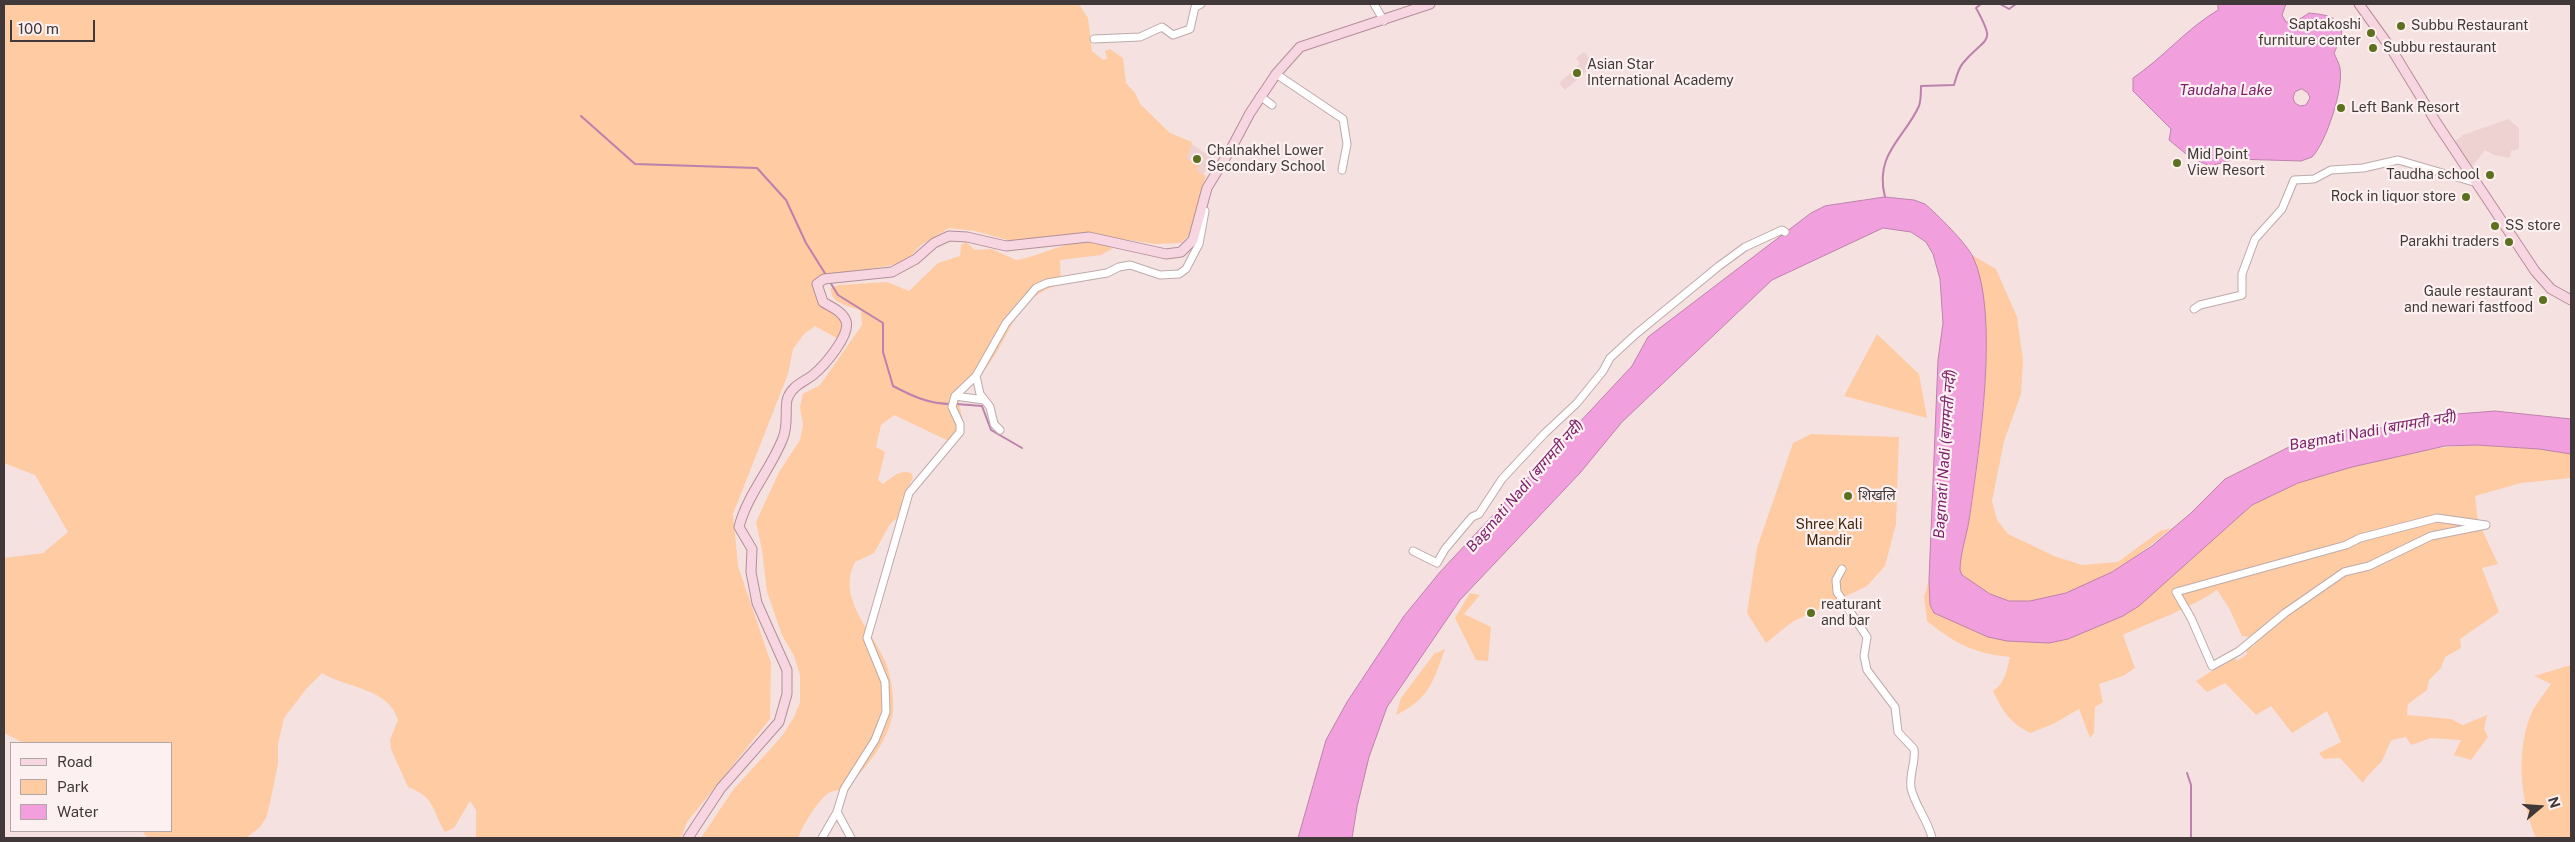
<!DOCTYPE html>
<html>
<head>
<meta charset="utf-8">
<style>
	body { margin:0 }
	#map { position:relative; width:2575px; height:842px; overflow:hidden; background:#f6e1e1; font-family:"Public Sans",sans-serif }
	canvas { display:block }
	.frame { position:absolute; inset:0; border:5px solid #413939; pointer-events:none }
	.legend { position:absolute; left:10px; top:742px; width:162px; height:90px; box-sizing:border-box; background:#fdf0f0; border:1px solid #b2a7a7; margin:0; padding:6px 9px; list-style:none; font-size:15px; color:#413939 }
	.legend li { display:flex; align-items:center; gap:10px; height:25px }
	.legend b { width:25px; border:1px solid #b2a7a7 }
	.north { position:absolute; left:2515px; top:782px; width:50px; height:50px; -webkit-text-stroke:4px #fdf0f0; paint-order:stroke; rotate:72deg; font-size:14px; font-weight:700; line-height:20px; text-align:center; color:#413939 }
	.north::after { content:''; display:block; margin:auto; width:18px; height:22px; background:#413939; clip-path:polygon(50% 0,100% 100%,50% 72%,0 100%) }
	.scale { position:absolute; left:10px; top:20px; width:85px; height:22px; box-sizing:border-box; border:2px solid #413939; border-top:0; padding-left:6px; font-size:15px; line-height:18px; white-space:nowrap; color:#413939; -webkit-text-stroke:4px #fdf0f0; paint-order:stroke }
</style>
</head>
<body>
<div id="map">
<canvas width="2575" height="842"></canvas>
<div class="frame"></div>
<ul class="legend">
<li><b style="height:6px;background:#f7d6e1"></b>Road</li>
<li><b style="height:14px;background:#fecba3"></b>Park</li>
<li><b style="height:14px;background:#f1a0dd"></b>Water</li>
</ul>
<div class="north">N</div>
<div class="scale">100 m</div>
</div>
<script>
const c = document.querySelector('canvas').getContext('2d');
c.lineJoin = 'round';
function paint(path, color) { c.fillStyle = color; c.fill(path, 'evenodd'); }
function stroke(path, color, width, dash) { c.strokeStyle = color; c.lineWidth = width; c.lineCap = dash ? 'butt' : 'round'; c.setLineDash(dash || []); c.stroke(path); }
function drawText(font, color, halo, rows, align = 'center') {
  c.font = font + ' "Public Sans","Noto Sans Devanagari",sans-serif'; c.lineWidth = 4.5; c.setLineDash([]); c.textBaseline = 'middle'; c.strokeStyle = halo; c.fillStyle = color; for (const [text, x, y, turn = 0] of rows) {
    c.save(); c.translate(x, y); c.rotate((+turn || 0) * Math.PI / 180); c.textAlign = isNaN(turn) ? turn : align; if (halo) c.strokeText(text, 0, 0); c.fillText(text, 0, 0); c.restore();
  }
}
paint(new Path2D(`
	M1584,52L1595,64L1565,90L1559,83L1580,64L1576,58Z
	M2508,119L2519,128V149L2511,151L2510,158L2494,155L2485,150L2471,168L2454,142L2463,135Z
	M1190,143L1214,159L1203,175L1179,159Z`), '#eed1d1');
paint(new Path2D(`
	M4,4H1079L1088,18L1092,51L1103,60L1107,59L1105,51L1110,49L1123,58L1126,83L1135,93L1141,105L1170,133L1192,142L1187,159L1199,164L1197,171L1206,176L1190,234L1181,243L1155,244L1083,233L1035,241L1015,242L975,231L949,228L921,245L904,263L817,278C808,313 834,305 844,327L838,339L815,326L804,334L793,349L788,374L733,514L738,566L771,663L770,719L687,822L681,838H476V810L470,801L454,828L445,832C432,812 436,797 408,787L391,749L390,740L398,720C389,688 346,688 322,673L307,688L284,718L278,744V764L270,803L266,818L260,827L246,838H148L142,831H171V743H24L4,733V558L43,553L68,532L35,475L4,463Z
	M966,242L975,250L992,249L1016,260C1038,259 1092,226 1112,249L1101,255L1060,260L1061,284C1014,298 1013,331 989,364C980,377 968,387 958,398L964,427L955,444L894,415L881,425L876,447L885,452L878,480L883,484C892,477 900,469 911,473L913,478L902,499V511L899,516L890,524L874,553L855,562C836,599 873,631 886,663C891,676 894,696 893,711C890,739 866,770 845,787C840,791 832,790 827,794C815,805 804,823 798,838H701L733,790L782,736L794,717L800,702V675L794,656L782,635L767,592L762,550L756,522L779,472L800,440L803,425L800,407L803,394L820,385L862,325L861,311C850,305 830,305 831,288L839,285L887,282L909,291L938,263L960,256L961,245Z
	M1972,255L1996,269L2017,317L2023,360L2021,394L2004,441L1992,501L1997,520L2008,534L2054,556L2082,565L2118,562L2160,531L2171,528C2133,562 2063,610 2009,601C1992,599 1977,585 1962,575L1960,570C1960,551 1968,530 1971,511C1981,443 1999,318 1972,255Z
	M1877,334L1919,374L1927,418L1844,396Z
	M1811,434L1899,437L1896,524L1885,566L1867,586L1792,622L1766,643L1747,613L1757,548L1793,443Z
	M2477,445L2539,449L2571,454V478L2521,483L2475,496L2478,521L2498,564L2482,568L2499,612L2460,639L2461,648L2445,657L2441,668L2429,680L2427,690L2408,704L2407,715L2451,719L2463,725L2487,715L2484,729L2488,737L2471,760L2454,755L2461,740L2431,738L2411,745L2406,737L2392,740C2387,746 2385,757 2381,762C2374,770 2368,774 2363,783L2340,758L2324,759L2319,753L2341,742L2327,711L2292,733L2271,706L2256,715L2225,683L2207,692L2196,681L2234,657L2237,661L2247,654L2246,649L2255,645L2251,637L2242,636L2229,608L2217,590C2188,610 2154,620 2123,635L2135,668L2123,676L2099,684L2103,702L2095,707L2094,733L2090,738L2079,709L2053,724L2030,733C2010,723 2002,710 1993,691C2005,683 2007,670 2010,657C1975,654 1954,643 1927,621L1924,597L1929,580L1930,605L2068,639L2083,633L2252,505C2308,472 2413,447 2477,445Z
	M1470,593L1480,595L1464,614L1491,627L1488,661L1476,660L1455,618Z
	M1445,649C1433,682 1429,699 1396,715L1401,698L1434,654Z
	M2571,665L2570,838H2536C2520,801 2515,748 2533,710C2538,701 2545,692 2551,684L2534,676Z`), '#fecba3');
const water = new Path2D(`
	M2218,4H2286L2282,15L2286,22L2297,21L2309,13C2325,15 2341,15 2342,36L2334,53C2336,58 2339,63 2340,68C2344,88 2326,143 2312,157L2301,161L2235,159L2210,166L2191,158L2169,140L2171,129L2133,91V78C2163,58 2186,29 2218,10ZM2302,89L2308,93L2310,98L2306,105L2300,106L2295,103L2293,98L2295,92Z
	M1885,197L1914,200L1925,204C1937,214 1967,244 1973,257C2000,314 1979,451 1970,514C1968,532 1960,552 1960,570L1962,575L1990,594L2009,601H2030L2066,593L2112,572L2152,546L2191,513L2225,479L2289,447L2345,430L2412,426L2444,415L2495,411L2571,419V454L2539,449L2477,445L2445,446L2352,467L2298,483L2252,505L2139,606L2123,616L2068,639L2049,643L2007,641L1988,637L1934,613L1930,605L1929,580L1938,360L1943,323L1940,279L1933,254L1926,242L1911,232L1883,228L1772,280L1622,422L1580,473L1460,600L1387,707L1369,757L1357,807L1352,838H1298L1326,740L1347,702L1404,616L1440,572L1632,366L1648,337L1811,213L1825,206Z`);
paint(water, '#f1a0dd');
stroke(water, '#bc81ac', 1);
stroke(new Path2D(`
	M2000,4L2009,9L2016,4
	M581,116L635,164L757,168L786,200L806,243L826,275
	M1885,197C1874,154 1904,139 1919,106C1921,100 1921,92 1921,86L1954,85C1956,78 1958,69 1963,63C1986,35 1997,46 1976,8L1981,4
	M830,282L838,295L883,323V352L893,386C912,396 929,404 951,404
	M956,404L982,406L991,430L1022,448
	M2187,773L2191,785V838`), '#bc81ac', 2);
const minor = new Path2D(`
	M1374,4L1384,21
	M1094,39L1140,37L1162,27L1173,35L1190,29L1195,7L1201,4
	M1276,74L1343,119L1347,144L1342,170
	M1260,96L1272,105
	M2194,309L2200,305L2242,295V274L2255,239L2282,209L2294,180L2314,179L2331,170L2363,168L2398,160L2477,183
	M976,376L980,394L990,407L994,424L1000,430
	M955,396L984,400
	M2437,518L2486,525L2431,536L2369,566L2344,572L2285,613L2239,651L2212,666L2191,618L2176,592L2346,545L2360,538Z
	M1413,551L1437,563L1445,549L1472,517L1479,514L1502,479L1544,434L1577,403L1603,371L1610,358L1636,334L1719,266L1745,247L1782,230L1785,232
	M1842,569L1836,580L1837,592L1867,637L1864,656L1867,670L1895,707L1898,732L1914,749C1916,762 1909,774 1911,788C1915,806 1928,820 1932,838
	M837,812L851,838
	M822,838L837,812L844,789L875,740L886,712L885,682L867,638L909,493L960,432V424L952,407L955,396L976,376L1006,323L1036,288L1047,283L1107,273L1119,267L1130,265L1160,275L1179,274L1186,269L1199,244L1205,211`);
const major = new Path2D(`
	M2359,4L2392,50L2436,122L2535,271L2551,289L2571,300
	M688,838L721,788L779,722L787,694V670L757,603L751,572L752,549L739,527C747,495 771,469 783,438C789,424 784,404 788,397C793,385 804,382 813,375C824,366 851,335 846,321C842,311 831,307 823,302L817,284L824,279L892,272L916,259L934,243L949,236L967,237L1006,246L1089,237L1166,254L1181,252L1193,240L1207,188L1232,147L1250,113L1276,74L1300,47L1430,4`);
stroke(minor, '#beaaaa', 9);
stroke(major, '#b38e99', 11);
stroke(minor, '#fff', 7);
stroke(major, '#f7d6e1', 9);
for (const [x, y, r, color] of [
	[2401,26,5,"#5c701f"],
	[2371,33,5,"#5c701f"],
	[2373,48,5,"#5c701f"],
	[1577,73,5,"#5c701f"],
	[2341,108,5,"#5c701f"],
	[1197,159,5,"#5c701f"],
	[2177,163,5,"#5c701f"],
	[2490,175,5,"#5c701f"],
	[2466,197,5,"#5c701f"],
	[2495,226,5,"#5c701f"],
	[2509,242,5,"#5c701f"],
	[2543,300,5,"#5c701f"],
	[1848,496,5,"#5c701f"],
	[1811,613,5,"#5c701f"]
]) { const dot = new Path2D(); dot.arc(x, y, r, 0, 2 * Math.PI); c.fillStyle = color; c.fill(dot); stroke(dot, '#fdf0f0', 2); }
drawText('14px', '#413939', '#fdf0f0', [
	["Saptakoshi",2361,25,"right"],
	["furniture center",2361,41,"right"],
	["Subbu Restaurant",2411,26],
	["Subbu restaurant",2383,48],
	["Asian Star",1587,65],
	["International Academy",1587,81],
	["Left Bank Resort",2351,108],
	["Chalnakhel Lower",1207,151],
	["Secondary School",1207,167],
	["Mid Point",2187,155],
	["View Resort",2187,171],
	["Taudha school",2480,175,"right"],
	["Rock in liquor store",2456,197,"right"],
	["SS store",2505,226],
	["Parakhi traders",2499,242,"right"],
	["Gaule restaurant",2533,292,"right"],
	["and newari fastfood",2533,308,"right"],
	["शिखलि",1858,496],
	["reaturant",1821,605],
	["and bar",1821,621]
], 'left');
drawText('14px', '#422408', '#fdf0f0', [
	["Shree Kali",1829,525],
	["Mandir",1829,541]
]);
drawText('italic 15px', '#7c206b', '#fdf0f0', [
	["Taudaha Lake",2226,90],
	["Bagmati Nadi (बागमती नदी)",2373,431,-10],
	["Bagmati Nadi (बागमती नदी)",1945,454,-86],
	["Bagmati Nadi (बागमती नदी)",1525,486,-49]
]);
</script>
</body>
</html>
